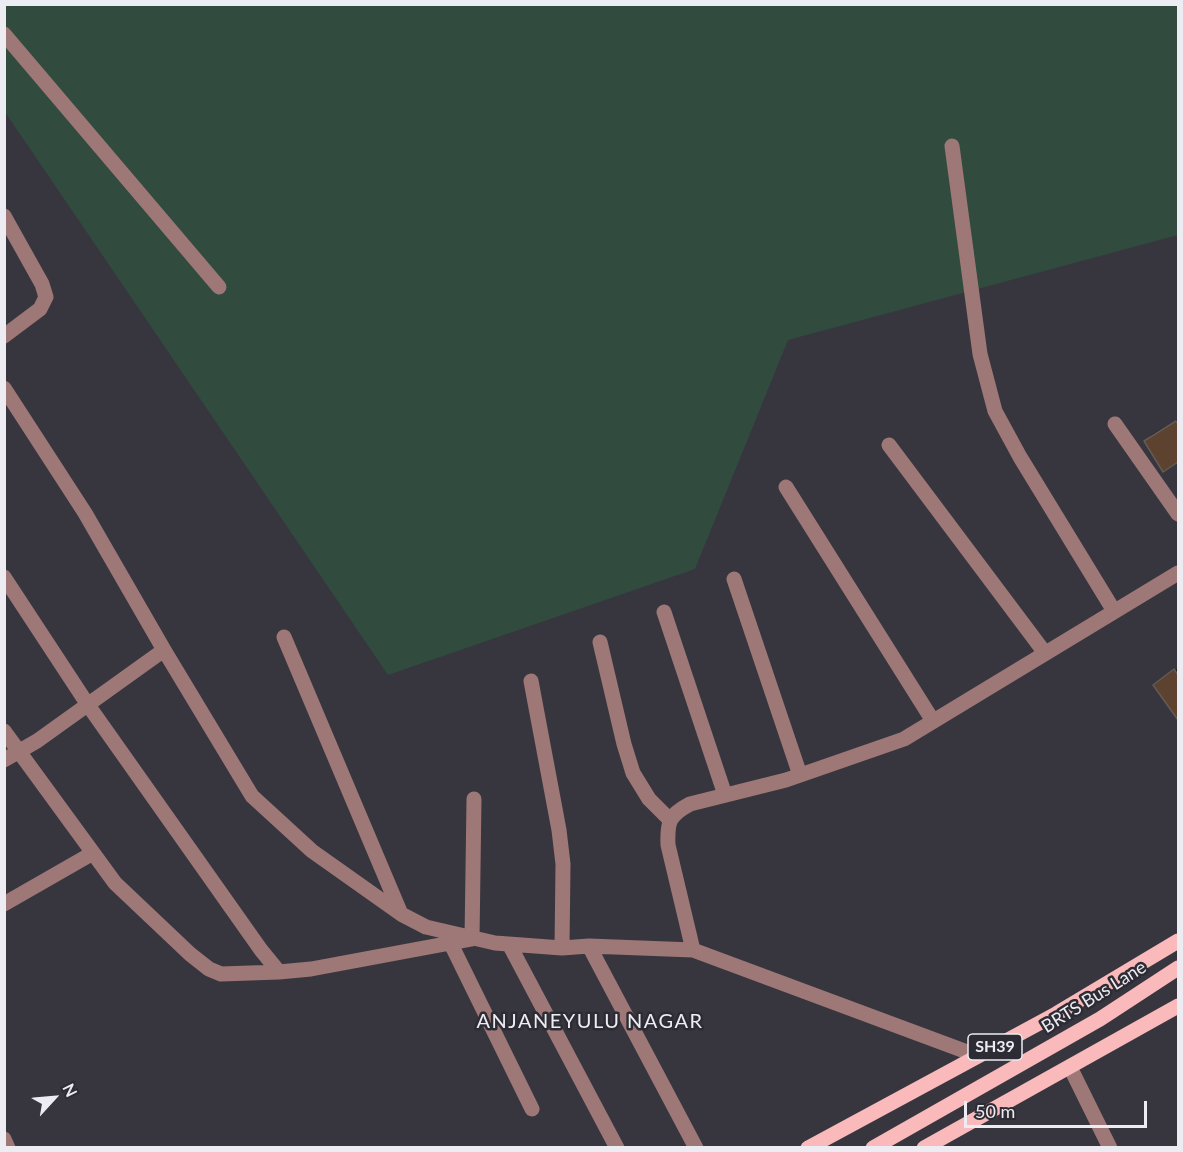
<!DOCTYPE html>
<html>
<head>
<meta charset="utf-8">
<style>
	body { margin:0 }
	#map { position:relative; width:1183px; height:1152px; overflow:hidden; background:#37363f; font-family:Lato,sans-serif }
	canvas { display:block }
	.frame { position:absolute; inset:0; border:6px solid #ececf2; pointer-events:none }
	.north { position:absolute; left:24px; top:1068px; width:60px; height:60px; -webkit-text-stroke:4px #2d2c34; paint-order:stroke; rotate:64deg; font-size:16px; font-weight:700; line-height:24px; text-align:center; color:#ececf2 }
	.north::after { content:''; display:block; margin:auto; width:21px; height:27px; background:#ececf2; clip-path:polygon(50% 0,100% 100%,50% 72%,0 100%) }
	.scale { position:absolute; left:964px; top:1101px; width:183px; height:27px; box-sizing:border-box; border:3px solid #ececf2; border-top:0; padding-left:8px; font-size:18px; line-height:21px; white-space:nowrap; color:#ececf2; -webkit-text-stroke:4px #2d2c34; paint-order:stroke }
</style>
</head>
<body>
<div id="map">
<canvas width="1183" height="1152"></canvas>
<div class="frame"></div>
<div class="north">N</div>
<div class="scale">50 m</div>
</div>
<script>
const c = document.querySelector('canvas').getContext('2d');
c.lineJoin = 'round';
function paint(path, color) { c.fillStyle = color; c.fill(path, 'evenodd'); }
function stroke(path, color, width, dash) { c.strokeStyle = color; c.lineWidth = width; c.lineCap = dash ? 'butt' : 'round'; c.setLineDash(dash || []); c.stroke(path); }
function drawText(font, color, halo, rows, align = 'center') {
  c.font = font + ' Lato,sans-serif'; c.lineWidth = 5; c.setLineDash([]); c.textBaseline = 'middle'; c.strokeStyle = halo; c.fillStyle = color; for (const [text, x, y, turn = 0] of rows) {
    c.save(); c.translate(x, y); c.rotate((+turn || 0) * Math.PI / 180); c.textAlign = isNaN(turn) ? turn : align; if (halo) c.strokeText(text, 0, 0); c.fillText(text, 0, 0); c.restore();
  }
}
paint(new Path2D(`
	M4,5H1178V235L788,340L695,569L388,675L5,112Z`), '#314b3e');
paint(new Path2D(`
	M1178,419V461L1163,470L1146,441L1151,435Z
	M1178,668V718L1155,685Z`), '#0007');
const building = new Path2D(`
	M1176,421L1178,424V462L1163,472L1144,441Z
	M1174,669L1178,675V720L1153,685Z`);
paint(building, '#5d422f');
stroke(building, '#635b55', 1.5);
stroke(new Path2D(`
	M4,34L219,287
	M952,146L980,354L995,411L1020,457L1114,611
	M4,216L42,284L46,297L40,309L4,336
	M4,388L85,513L164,650L252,796L312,851L401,914L426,927L495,943L562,948L589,946L693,950L978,1056
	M1115,424L1178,514
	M889,445L1045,653
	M786,487L933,721
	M4,577L88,705L261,950L279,972L311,969L472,939L474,799
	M734,579L800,775
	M664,612L725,795
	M284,637L401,914
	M600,642L624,744L633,773L649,799L670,820
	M531,681L559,830L563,864L562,948
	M4,731L115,883L190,954L209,969L221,974L279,972
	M4,760L37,741L164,650
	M4,904L93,853
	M451,944L532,1109
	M509,944L617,1148
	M589,946L696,1148
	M693,950L668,845C667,822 669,815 690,804L786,780L904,739L1178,573
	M1070,1067L1110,1148
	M4,1139L8,1148`), '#9e7777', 15);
stroke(new Path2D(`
	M808,1148L1056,1014L1178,941
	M873,1148L1100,1019L1178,968
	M924,1148L1178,1006`), '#fababb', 15);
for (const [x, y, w] of [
	[995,1047,54]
]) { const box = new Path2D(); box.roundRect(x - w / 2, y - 13, w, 26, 4.5); c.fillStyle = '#2d2c34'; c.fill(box); stroke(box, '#ececf2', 1.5); }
drawText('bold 16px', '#ececf2', null, [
	["SH39",995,1047]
]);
drawText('18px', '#ececf2', '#2d2c34', [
	["BRTS Bus Lane",1094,997,-32]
]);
c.letterSpacing = '1.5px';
drawText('20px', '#ececf2', '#2d2c34', [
	["ANJANEYULU NAGAR",590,1022]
]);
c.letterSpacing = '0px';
</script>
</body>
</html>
